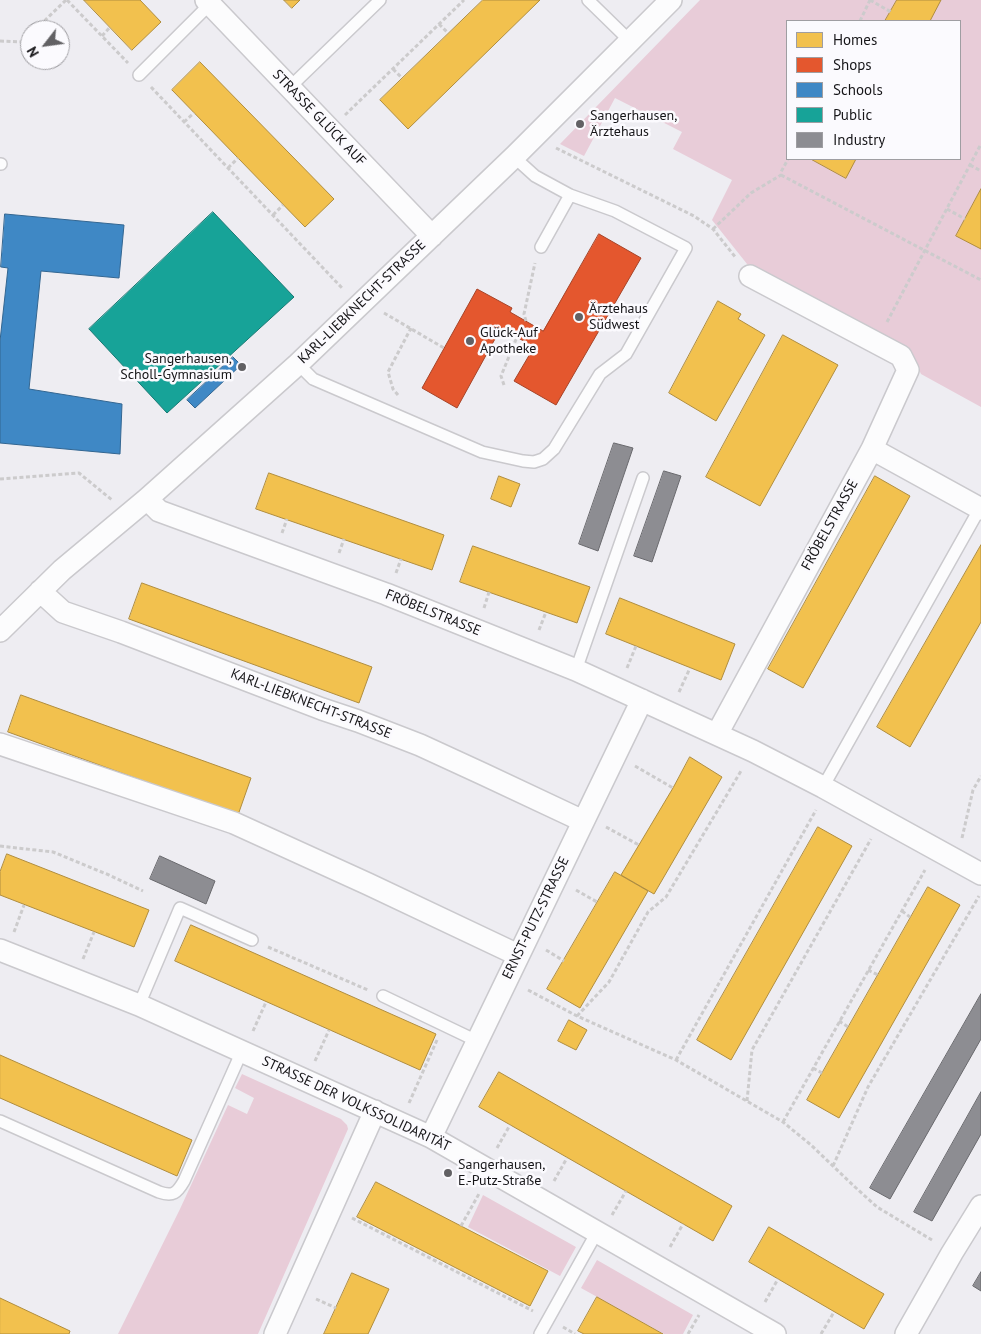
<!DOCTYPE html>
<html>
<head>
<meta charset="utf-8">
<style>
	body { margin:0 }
	#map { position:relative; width:981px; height:1334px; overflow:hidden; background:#eeedf2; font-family:"PT Sans",sans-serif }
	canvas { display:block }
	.legend { position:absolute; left:786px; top:20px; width:175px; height:140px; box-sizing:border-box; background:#fbfafe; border:1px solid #9f9ea2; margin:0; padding:6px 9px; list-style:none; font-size:15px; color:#161518 }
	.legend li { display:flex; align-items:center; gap:10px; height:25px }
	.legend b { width:25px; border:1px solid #9f9ea2 }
	.north { position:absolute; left:20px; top:20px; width:50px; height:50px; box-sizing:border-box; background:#fbfafe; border:1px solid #9f9ea2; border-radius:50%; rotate:240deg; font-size:14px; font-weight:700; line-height:20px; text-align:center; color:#161518 }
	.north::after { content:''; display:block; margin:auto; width:18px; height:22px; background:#626164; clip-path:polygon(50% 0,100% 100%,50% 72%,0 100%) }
</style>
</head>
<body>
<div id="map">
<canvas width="981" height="1334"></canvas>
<ul class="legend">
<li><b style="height:14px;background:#f2c14e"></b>Homes</li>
<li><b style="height:14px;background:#e4572e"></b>Shops</li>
<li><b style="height:14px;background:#3f88c5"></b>Schools</li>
<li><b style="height:14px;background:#17a398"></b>Public</li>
<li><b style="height:14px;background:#8d8d92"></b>Industry</li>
</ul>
<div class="north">N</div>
</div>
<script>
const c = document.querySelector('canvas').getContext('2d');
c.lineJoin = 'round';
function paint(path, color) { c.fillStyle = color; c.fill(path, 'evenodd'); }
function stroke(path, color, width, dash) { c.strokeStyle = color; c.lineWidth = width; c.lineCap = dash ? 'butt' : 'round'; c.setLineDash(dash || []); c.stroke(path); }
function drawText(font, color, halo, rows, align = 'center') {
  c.font = font + ' "PT Sans",sans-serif'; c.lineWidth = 5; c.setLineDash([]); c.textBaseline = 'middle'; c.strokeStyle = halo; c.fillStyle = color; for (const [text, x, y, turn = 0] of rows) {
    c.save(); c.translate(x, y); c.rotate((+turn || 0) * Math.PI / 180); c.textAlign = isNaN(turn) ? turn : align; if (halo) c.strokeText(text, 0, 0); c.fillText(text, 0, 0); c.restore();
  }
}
paint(new Path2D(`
	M700,0H981V407L921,374L912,355L755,274L712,220L732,180L673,149L682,132L615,98L584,156L560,144ZM787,21H960V159H787Z
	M242,1074L341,1119L347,1125L348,1129L258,1334H118L180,1209L228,1105L247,1114L254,1098L235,1088Z
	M483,1195L576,1247L560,1276L468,1227Z
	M597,1260L693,1315L683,1334H664L581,1288Z`), '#e8ccd8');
const homes = new Path2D(`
	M84,0H140L161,22L132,50Z
	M284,0H300L292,8Z
	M483,0H540L408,129L380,100Z
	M897,0H941L930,21H885Z
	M200,62L334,199L305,227L172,90Z
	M811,159H856L846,178Z
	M981,189V249L956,236Z
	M718,301L741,314L738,319L765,335L716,421L669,393Z
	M783,335L838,365L760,506L706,477Z
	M269,473L444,535L432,570L256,509Z
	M499,476L520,484L511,507L491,499Z
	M875,476L910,496L803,688L768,669Z
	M981,545V622L910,747L877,727Z
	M473,546L590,587L577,623L460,582Z
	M142,583L372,667L359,703L129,619Z
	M620,598L735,644L721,680L606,634Z
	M21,695L251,778L238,815L8,732Z
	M690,757L722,777L654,894L621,875L673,788Z
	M818,827L852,846L731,1060L697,1040Z
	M7,854L149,910L134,947L0,895V872Z
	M615,872L648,891L580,1008L547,989Z
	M928,887L960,905L839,1118L807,1100Z
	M191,925L436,1034L420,1070L175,961Z
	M569,1020L587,1030L576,1050L558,1041Z
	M0,1055L192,1140L177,1176L0,1098Z
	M499,1072L732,1206L713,1241L479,1107Z
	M376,1182L548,1271L530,1306L357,1217Z
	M769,1227L884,1294L864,1329L749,1262Z
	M352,1273L389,1289L368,1334H324Z
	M597,1297L663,1334H584L578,1331Z
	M0,1298L70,1331L69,1334H0Z`);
paint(homes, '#f2c14e');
stroke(homes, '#b08d3e', 1);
const shops = new Path2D(`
	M599,234L641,258L556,405L514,381L534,347L501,328L457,408L422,388L477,289L512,308L510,312L543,331Z`);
paint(shops, '#e4572e');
stroke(shops, '#a64327', 1);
const schools = new Path2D(`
	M5,214L124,225L119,278L41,271L29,389L122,404L120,454L0,443V341L8,268L1,267Z
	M233,357L241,365L195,408L187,400Z`);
paint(schools, '#3f88c5');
stroke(schools, '#336691', 1);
const public = new Path2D(`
	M213,212L294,297L167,413L89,329Z`);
paint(public, '#17a398');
stroke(public, '#177872', 1);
const industry = new Path2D(`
	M614,443L633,448L598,551L579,544Z
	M664,471L681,476L652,562L634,556Z
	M160,856L215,881L206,904L150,879Z
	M981,994V1039L890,1199L870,1188Z
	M981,1092V1134L932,1221L914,1212Z
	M981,1272V1291L973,1286Z`);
paint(industry, '#8d8d92');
stroke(industry, '#69696d', 1);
const service = new Path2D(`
	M588,0L631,42
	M139,75L212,2
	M290,87L380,0
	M0,164H1
	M541,247L570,195
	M298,364L313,379L482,452L523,461L534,462L543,459L554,449L600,374L626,354L686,248L615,211L570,195L535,176L514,157
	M576,670L643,478
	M823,787L980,508
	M383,996L477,1041
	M139,1005L180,908L252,940
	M0,1121L159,1192C173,1197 177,1193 184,1181L242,1051
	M540,1334L597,1232`);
const minor = new Path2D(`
	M206,0L432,236
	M872,449L981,509
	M147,499L159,511L386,594L576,670L753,751L823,787L981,874
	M40,591L63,612L121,632L322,709L358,721L420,745L483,774L583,821
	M0,631L62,570L147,499L298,364L516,155L671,0
	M717,734L872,449L908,370L901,356L750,276
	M0,744L234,823L368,884L518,955
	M0,950L139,1005L431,1137L775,1334
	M431,1137L642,700
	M275,1334L375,1111
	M906,1334L952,1253L981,1206`);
stroke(service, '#cac9cd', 14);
stroke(minor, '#cac9cd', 24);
stroke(new Path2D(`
	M67,0L128,63
	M870,0L891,12
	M860,21L870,0
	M439,24L448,33
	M35,30L66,0
	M102,36L110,27
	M0,41L23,42L30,35
	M393,69L402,78
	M151,87L343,289
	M345,115L464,0
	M184,122L194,113
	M556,148L694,216L713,229L736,258
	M970,165L981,171
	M228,168L238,158
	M781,175L981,280
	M947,209L965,219
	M273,215L283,205
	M713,229L751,193L781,175V172L788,159
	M384,313L444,348
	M526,321L524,314L535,263
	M887,322L981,144
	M504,385L501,376L517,337
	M398,395L393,389L388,372L411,328
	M0,479L79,473L112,500
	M282,533L287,519
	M339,553L344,539
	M396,573L401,559
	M484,608L489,592
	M539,630L546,612
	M627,668L636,646
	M679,692L690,668
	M635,766L673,788
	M606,827L639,845
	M962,838L973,790L981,776
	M0,846L53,852L109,875L143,891
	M576,890L597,902
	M902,911L910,917
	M14,932L24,905
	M268,947L368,990
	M546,950L564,961
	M83,959L94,932
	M868,970L878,975
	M528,990L577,1016L676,1060L783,1122L811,1145L855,1187L877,1207L932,1240
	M577,1016L609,982L648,912L666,897L741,771
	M839,1021L848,1027
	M253,1031L266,1002
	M676,1060L816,810
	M315,1061L329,1030
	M813,1068L822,1073
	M747,1101L752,1050L871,839
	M409,1103L437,1040
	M783,1122L925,870
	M497,1148L510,1125
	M833,1166L868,1087L979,896
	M554,1181L567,1158
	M612,1215L626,1191
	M352,1218L533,1311
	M461,1226L480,1192
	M670,1247L683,1224
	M316,1299L336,1308
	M765,1302L778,1279
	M563,1327L575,1334
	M688,1334L699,1315
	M821,1334L834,1312`), '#cccbcc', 3, [4, 2.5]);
stroke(service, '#fcfcfd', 11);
stroke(minor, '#fcfcfd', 21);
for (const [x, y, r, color] of [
	[580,124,5,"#626164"],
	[579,317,5,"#626164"],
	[470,341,5,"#626164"],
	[242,367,5,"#626164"],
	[448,1173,5,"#626164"]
]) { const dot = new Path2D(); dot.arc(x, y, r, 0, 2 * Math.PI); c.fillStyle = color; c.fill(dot); stroke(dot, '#fbfafe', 2); }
drawText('14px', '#161518', '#fbfafe', [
	["Sangerhausen,",590,116],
	["Ärztehaus",590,132],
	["Ärztehaus",589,309],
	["Südwest",589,325],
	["Glück-Auf",480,333],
	["Apotheke",480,349],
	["Sangerhausen,",232,359,"right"],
	["Scholl-Gymnasium",232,375,"right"],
	["Sangerhausen,",458,1165],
	["E.-Putz-Straße",458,1181]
], 'left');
drawText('14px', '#161518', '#fbfafe', [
	["STRASSE GLÜCK AUF",319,118,46],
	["KARL-LIEBKNECHT-STRASSE",362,302,-44],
	["FRÖBELSTRASSE",830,525,-61],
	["FRÖBELSTRASSE",433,613,22],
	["KARL-LIEBKNECHT-STRASSE",311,704,21],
	["ERNST-PUTZ-STRASSE",536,918,-64],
	["STRASSE DER VOLKSSOLIDARITÄT",356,1104,25]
]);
</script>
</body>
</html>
